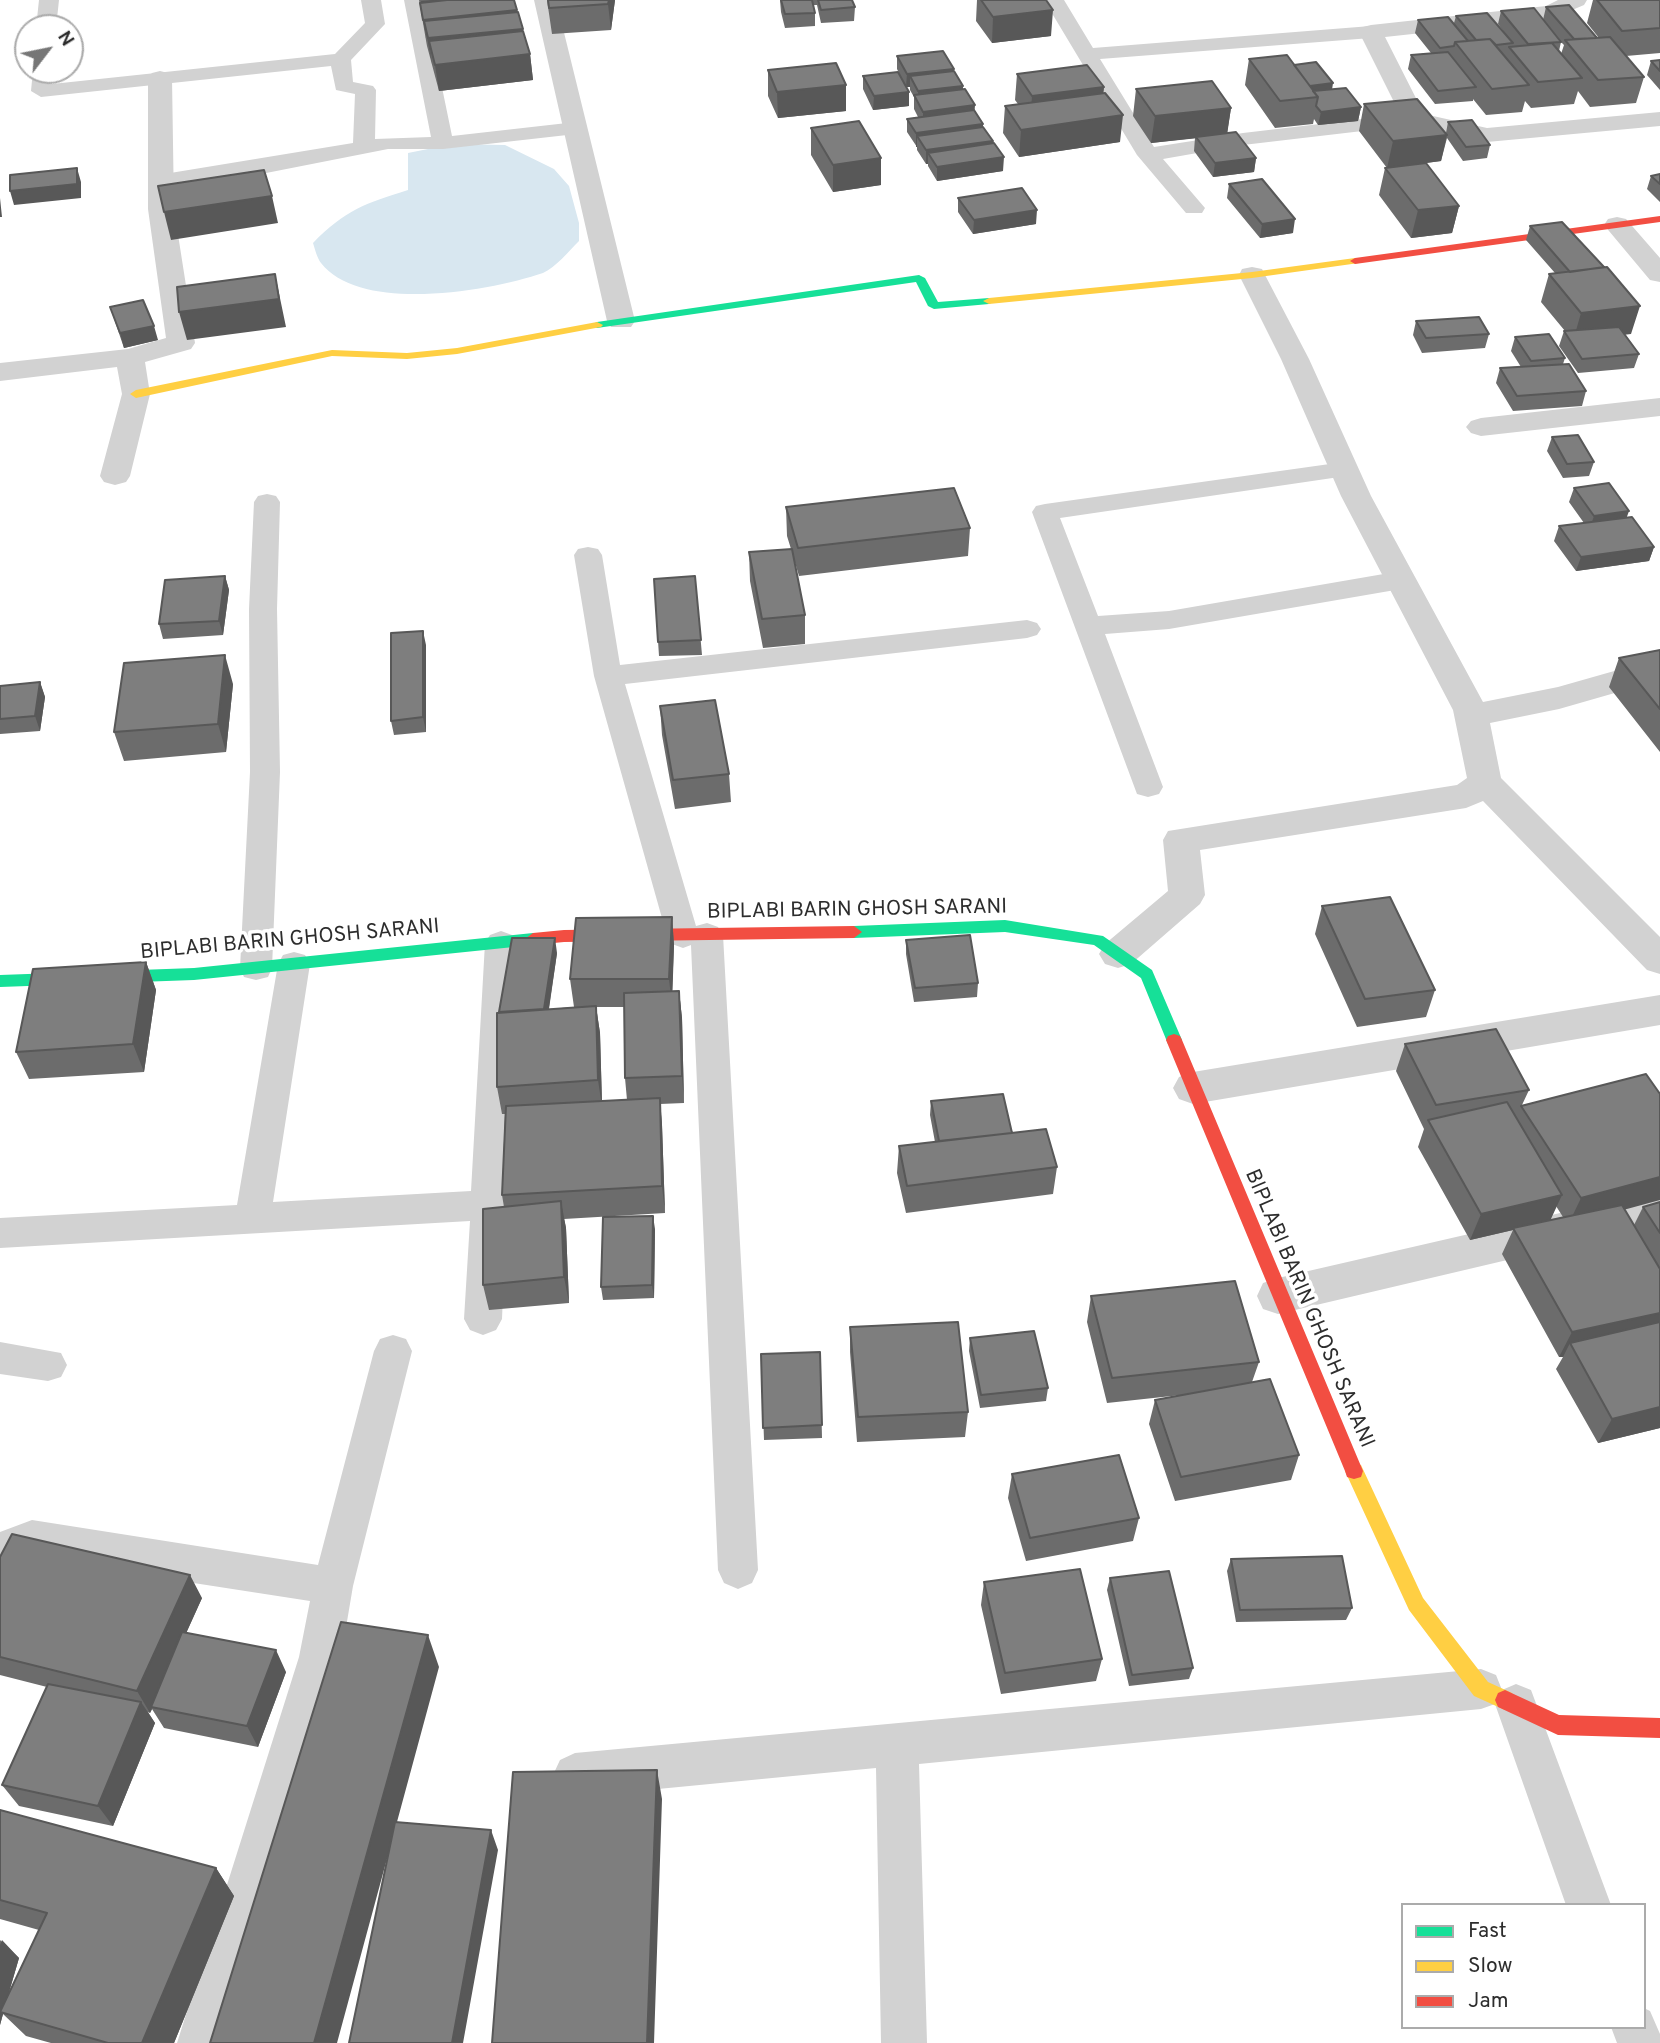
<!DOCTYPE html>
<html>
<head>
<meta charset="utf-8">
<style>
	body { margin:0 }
	#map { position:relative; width:1660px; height:2043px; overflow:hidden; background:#fff; font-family:Overpass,sans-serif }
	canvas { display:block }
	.legend { position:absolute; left:1401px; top:1903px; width:245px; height:126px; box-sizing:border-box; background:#fff; border:2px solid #ababab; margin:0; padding:9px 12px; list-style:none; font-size:21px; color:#2d2d2d }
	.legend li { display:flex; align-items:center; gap:14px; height:35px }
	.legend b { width:35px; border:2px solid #ababab }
	.north { position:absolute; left:14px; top:14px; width:70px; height:70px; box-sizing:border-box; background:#fff; border:2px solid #ababab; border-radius:50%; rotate:58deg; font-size:19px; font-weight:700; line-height:28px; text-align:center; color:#2d2d2d }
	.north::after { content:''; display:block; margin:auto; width:24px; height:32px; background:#767676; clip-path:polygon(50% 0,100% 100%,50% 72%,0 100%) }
</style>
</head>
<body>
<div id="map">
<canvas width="1660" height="2043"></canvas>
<ul class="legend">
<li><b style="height:9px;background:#16e098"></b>Fast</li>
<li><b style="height:9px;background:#ffcf43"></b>Slow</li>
<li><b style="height:9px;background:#f24e42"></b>Jam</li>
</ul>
<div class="north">N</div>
</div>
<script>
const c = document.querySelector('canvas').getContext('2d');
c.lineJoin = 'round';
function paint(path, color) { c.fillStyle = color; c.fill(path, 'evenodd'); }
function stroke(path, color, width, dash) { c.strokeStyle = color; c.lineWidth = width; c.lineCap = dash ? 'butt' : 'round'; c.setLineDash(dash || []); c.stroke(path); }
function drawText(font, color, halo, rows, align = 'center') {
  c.font = font + ' Overpass,sans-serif'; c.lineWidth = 7; c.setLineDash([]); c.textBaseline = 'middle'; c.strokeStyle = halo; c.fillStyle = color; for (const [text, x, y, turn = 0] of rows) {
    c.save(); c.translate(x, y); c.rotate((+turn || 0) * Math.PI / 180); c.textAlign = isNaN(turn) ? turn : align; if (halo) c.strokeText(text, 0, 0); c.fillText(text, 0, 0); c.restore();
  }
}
paint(new Path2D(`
	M453,144L505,145L554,169L569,186L579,223V241C569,251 555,268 543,273C490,291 361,314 321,263C317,258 315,249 313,243C345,210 366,203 408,190V153Z`), '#d8e7f0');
paint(new Path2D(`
	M39,0H59L56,28H36Z
	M361,0H381L385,24L351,60L353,82L373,86L376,90L375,139L431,137L404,0H424L452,136L576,122L587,128L576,134L443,149H388L256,175L160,188L152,186L149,181L152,176L353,143L355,94L336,90L331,66L41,97L31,91L33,70H53L52,84L335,54L365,23Z
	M1044,0H1064L1093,48L1371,26L1381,32L1371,38L1100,59L1154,147L1243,133L1405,114L1416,120L1405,126L1243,145L1163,159L1205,208L1202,213H1186L1137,155Z
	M1344,462L1353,465L1357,470L1353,475L1060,518L1098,616L1169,611L1401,571L1411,574L1415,580L1411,586L1401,589L1169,629L1105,634L1163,787L1159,794L1148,797L1137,794L1032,512L1036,506L1045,504Z
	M267,494L276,496L280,502L277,609L280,772L272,968L268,977L256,980L244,977L240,968L250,772L249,609L254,502L258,496Z
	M588,547L598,549L602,555L620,665L1027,620L1037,623L1041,629L1037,635L1027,638L625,684L696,926L707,923L718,927L723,935L758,1570L752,1583L738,1589L724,1583L718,1570L691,945L683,948L672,944L667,936L594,676L574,555L578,549Z
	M501,931L512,935L517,943L502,1319L496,1330L483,1335L470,1330L464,1319L470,1221L0,1248V1218L237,1205L278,964L283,955L294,952L305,955L310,964L273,1202L471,1191L485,943L490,935Z
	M393,1335L406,1339L412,1351L353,1586L341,1657L223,2043H177L299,1657L310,1601L32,1558L0,1570V1532L32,1520L318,1565L374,1351L380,1339Z
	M0,1342L61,1353L67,1365L61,1377L48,1381L0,1374Z
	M1481,1669L1496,1675L1502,1690L1516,1684L1531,1690L1611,1905H1566L1495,1704L1481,1709L919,1764L927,2043H881L876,1768L575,1797L560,1790L553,1775L560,1760L575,1753Z
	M1644,2008L1650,2011L1660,2034V2043H1617L1611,2027H1644Z`), '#d2d2d2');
paint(new Path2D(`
	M534,0H556L635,321L631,327H611L607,321Z
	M1558,0H1587L1584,5L1551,19L1385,37L1424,114L1487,128L1660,112V126L1487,142L1405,124L1359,32L1363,27L1371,25L1546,6Z
	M160,71L168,73L172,78L174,209L195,343L191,349L145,362L150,394L130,476L126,482L115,485L104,482L100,476L122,394L117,367L0,381V363L128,349L166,338L148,209V78L152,73Z
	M1617,217L1626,219L1660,258V282L1650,280L1604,225L1608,219Z
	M1252,267L1262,269L1265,275L1309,359L1371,496L1483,702L1558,687L1660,658V680L1559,709L1490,723L1501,778L1660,937V974L1647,970L1483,801L1466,808L1200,850L1205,895L1200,904L1131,964L1118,968L1105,964L1099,954L1105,944L1168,891L1163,840L1168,831L1457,785L1467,778L1453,710L1341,496L1281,359L1239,275L1242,269Z
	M1660,398V416L1481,436L1471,433L1466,427L1471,421L1481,418Z
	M1660,995V1025L1193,1104L1179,1099L1173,1088L1179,1077L1193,1072Z
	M1660,1190V1224L1278,1314L1263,1309L1257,1296L1263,1283L1278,1278Z`), '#d2d2d2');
paint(new Path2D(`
	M919,275L925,278L938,302L989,298L995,301L989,304L934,309L928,306L916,282L597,328L591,325L597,322Z
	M1005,920L1103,936L1152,970L1182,1040L1180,1044H1168L1141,978L1094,945L1005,932L854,938L846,932L854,926Z
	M533,933L541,939L533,945L194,980L0,987V975L194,968Z`), '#16e098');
paint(new Path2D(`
	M1355,258L1360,261L1359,263L1252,278L989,304L983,301L989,298L1252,272Z
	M597,322L603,325L601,327L457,354L407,359L332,356L136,398L130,394L136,390L332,350L407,353L457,348Z
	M1354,1463L1361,1465L1423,1598L1488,1682L1512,1693L1515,1700L1512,1707L1505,1710L1474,1696L1409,1610L1345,1471L1347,1465Z`), '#ffcf43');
paint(new Path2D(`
	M1660,216V222L1355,264L1350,261L1355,258Z
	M854,926L862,932L854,938L564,942L533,945L525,939L533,933L564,930Z
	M1174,1034L1180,1036L1182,1040L1363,1471L1361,1477L1354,1479L1347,1477L1345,1471L1166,1040L1168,1036Z
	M1505,1690L1559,1715L1660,1718V1738L1558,1735L1498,1707L1495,1700L1498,1693Z`), '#f24e42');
paint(new Path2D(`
	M419,0H514L530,54L533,80L439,91L427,46Z
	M547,0H615L611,30L552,34Z
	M780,0H852L855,7L854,21L821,23L817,5H813L815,13V26L785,28L781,12Z
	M977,0H1046L1051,36L992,43L976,21Z
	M1593,0H1660V53L1626,56L1644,77L1636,103L1590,107L1578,91L1574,104L1531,108L1525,101L1522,112L1486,115L1473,99V101L1435,104L1408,69L1411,55L1431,53L1415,33L1418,20L1454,23L1456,16L1510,40L1498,24L1501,11L1543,20L1546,7L1597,38H1599L1587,23ZM1561,42L1564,45L1561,54L1559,51Z
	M897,56L954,71L963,86V90L983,128L993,141L1003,171L937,181L928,166V164H926L917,150V147L907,132V119L918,117L914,109V97L910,90V87H906L909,92V106L873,110L863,89V76L905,85L897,69Z
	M1249,59L1294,65L1361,107L1358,121L1318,125L1314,119L1313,124L1275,128L1245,85Z
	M1660,60V90L1647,75L1651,61Z
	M768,70L846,111L778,118L768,96Z
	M1017,74L1104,87L1103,93L1120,142L1019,157L1003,133L1005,106L1018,104L1015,100Z
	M1136,89L1231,108L1227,133L1256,158L1254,172L1213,177L1194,151L1195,138L1151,143L1133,116Z
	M1364,104L1446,133L1448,122L1490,145L1487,158L1463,161L1447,138L1441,161L1426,163L1459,206L1452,233L1411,238L1379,195L1385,168H1387L1359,131Z
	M811,128L881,185L833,192L811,155Z
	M1660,174V202L1647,189L1651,176Z
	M1229,184L1293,233L1260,238L1227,198Z
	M958,198L1036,224L973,234L958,212Z
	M1530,226L1631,334H1625L1639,354L1634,368L1578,373L1559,346L1564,331H1565L1541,302L1549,274L1555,273L1526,240Z
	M110,307L158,340L124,348Z
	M1416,321L1489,334L1485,348L1422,353L1413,335Z
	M1515,337L1565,358L1563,364L1586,391L1582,406L1513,411L1496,383L1500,368L1521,367L1511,351Z
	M1552,437L1594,462L1589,476L1563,478L1547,451Z
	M1574,488L1627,517L1654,547L1649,561L1576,571L1554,541L1559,526L1584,523L1569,502Z
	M786,507L970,528L968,556L799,576L794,559L805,615V644L763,648L750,581L749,552L791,549L787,536Z
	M225,576L229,590L223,635L163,639L159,624Z
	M695,576L702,655L659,656L654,579Z
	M426,645V732L394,735L391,721Z
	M1660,650V752L1609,687L1619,658Z
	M40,682L45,697L40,731L0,734V686Z
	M233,684L226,752L124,761L114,732Z
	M660,706L729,774L731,802L675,809L662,735Z
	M1322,906L1435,990L1426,1017L1357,1027L1315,934Z
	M672,917L674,945L672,991H679L682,1018L684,1103L660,1104L662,1125L665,1213L564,1219L566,1228L569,1303L489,1310L483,1285L504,1207L502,1195L505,1114H502L497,1087L499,1013L557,953L549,1009L574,1007L570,979ZM596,1007H624L625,1078L627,1100L602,1101L600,1033Z
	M906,940L978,983L977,997L914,1002L906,954Z
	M146,962L156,990L144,1072L29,1079L16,1052Z
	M1405,1044L1529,1090L1522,1105L1625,1210L1634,1225L1643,1207L1660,1202V1428L1598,1443L1556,1369L1563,1357H1559L1502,1254L1513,1230L1470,1240L1418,1147L1424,1129L1396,1071ZM1556,1206L1563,1217L1550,1220Z
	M931,1101L1012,1133L1057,1167L1053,1194L906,1213L897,1173L899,1146L935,1142L930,1115Z
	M655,1229L654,1298L603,1300L601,1287Z
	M1091,1296L1259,1362L1252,1382L1299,1455L1291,1480L1175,1501L1149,1424L1155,1400L1181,1395L1107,1403L1087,1322Z
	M850,1327L968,1412L965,1437L857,1442L850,1352Z
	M970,1338L1048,1388L1046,1401L980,1408L969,1351Z
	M820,1352L822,1438L764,1440L761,1354Z
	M1012,1474L1139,1518L1133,1541L1026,1561L1008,1498Z
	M0,1557L202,1598L186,1633L286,1672L258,1747L164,1728L152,1709L150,1713L148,1712L155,1723L113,1826L19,1806L2,1785L47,1687L0,1675Z
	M1231,1559L1352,1608L1346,1620L1236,1622L1227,1571Z
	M1110,1578L1193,1668L1189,1679L1129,1686L1107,1590Z
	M984,1582L1102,1659L1096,1681L1001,1694L981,1605Z
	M0,1810L216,1868L234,1896L174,2043H51L26,2036L3,2014L0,2025V1940L19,1958L9,1992L39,1930L0,1919Z`), '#6c6c6c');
paint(new Path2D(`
	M432,0H514L517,10L519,29H523L525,55L530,54L533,80L439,91L435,65L429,41L432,64L424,21L427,46L421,1Z
	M609,0H615L611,30L608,4Z
	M1053,10L1051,36L992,43L993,17Z
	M954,69L953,82L910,76V87H906L907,74Z
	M1333,83L1331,97L1318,99L1308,86Z
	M846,85V111L778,118L777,92Z
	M963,86L962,99L918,102V91Z
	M1104,87L1101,114L1030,123L1032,96Z
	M909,92V106L873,110L874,96Z
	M975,105L974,119L923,125V112Z
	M1361,107L1358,121L1318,125L1321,112Z
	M1231,108L1227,135L1151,143L1155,116Z
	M1123,115L1120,142L1019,157L1021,130Z
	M983,124V138L917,136V147H916V133Z
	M1447,135L1441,161L1387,168L1393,141Z
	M993,141L992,155L928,153V164H926V150Z
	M1004,157L1003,171L937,181V167Z
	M881,158V185L833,192V165Z
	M1256,158L1254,172L1213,177L1215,163Z
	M77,168L81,182V198L14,205L10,191Z
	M272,196L278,223L171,240L164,212Z
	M0,198L2,217H0Z
	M1459,206L1452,233L1411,238L1418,210Z
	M1037,210L1036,224L973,234L974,220Z
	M1295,219L1293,233L1260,238L1262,224Z
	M275,274L286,327L187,340L179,312Z
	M1640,306L1631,334L1573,341L1581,313Z
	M154,326L158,340L124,348L120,333Z
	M1629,511L1624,525L1589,530L1594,516Z
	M1654,547L1649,561L1576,571L1581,557Z
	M225,576L229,590L223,635L219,621Z
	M423,631L426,645V732L423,717Z
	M225,655L233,684L226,752L218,724Z
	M40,682L45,697L40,731L35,716Z
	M672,917L674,945L672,1006L669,979Z
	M555,938L557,953L546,1027L544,1013Z
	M146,962L156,990L144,1072L133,1044Z
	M679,991L682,1018L684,1103L682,1076Z
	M596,1006L600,1033L602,1107L598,1080Z
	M660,1098L662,1125L665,1213L662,1186Z
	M1660,1177V1200L1568,1225L1581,1198Z
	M1562,1195L1550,1221L1513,1228V1230L1470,1240L1481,1214Z
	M561,1201L566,1228L569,1303L564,1277Z
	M653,1216L655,1229L654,1298L652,1285Z
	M1660,1313V1335L1570,1343L1563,1357H1559L1572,1332Z
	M1660,1407V1428L1598,1443L1612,1419Z
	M190,1575L202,1598L153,1707H151L152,1709L150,1713L137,1691Z
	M428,1635L439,1667L337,2043H314Z
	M276,1650L286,1672L258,1747L247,1726Z
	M141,1702L155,1723L113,1826L98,1806Z
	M657,1770L662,1799L654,2043H647Z
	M491,1830L498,1850L463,2043H452Z
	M216,1868L234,1896L174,2043H142Z
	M2,1940L19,1958L3,2013L0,2012L3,2014L0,2025V1945Z`), '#585858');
const building = new Path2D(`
	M447,0H514L517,10L423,20L420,3Z
	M548,0H609L608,4L549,8Z
	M781,0H812L815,13L785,14Z
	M818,0H852L855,7L821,10Z
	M981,0H1046L1053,10L993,17Z
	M1597,0H1660V28L1622,31Z
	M1569,5L1597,38L1574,39L1546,7Z
	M1534,8L1561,42L1528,44L1501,11Z
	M518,12L523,29L428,38L424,21Z
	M1487,13L1513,43L1496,45L1490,39L1476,40L1456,16Z
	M1448,17L1468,41L1455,42L1454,46L1440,48L1418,20Z
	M523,31L530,54L435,65L429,41Z
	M1610,37L1644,77L1598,80L1565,40Z
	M1490,39L1529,85L1492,89L1455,42Z
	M1552,43L1582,78L1538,82L1509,47Z
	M943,51L954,69L907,74L897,56Z
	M1448,52L1476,87L1438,91L1411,55Z
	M1287,55L1318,97L1280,101L1249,59Z
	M1660,60V71L1651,61Z
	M1316,62L1333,83L1310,86L1294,65Z
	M836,63L846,85L777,92L768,70Z
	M1087,65L1104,87L1032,96L1017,74Z
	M954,71L963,86L918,91L910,76Z
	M898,72L909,92L874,96L863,76Z
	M1212,81L1231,108L1155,116L1136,89Z
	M1346,88L1361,107L1321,112L1316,106L1318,97L1313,91Z
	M965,89L975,105L923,112L914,95Z
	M1105,93L1123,115L1021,130L1005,106Z
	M1417,99L1447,135L1393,141L1364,104Z
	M974,110L983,124L916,133L907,119Z
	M1472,120L1490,145L1466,147L1448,122Z
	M859,121L881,158L833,165L811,128Z
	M983,127L993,141L926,150L917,136Z
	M1236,132L1256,158L1215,163L1196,137Z
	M994,143L1004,157L937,167L928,153Z
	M1426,163L1459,206L1418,210L1385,168Z
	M77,168V184L10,191V175Z
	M264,170L272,196L164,212L158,186Z
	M1660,174V184L1651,176Z
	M1262,179L1295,219L1262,224L1229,184Z
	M1022,188L1037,210L974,220L958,198Z
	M1562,222L1604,267L1570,272L1530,226Z
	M1607,267L1640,306L1581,313L1549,274Z
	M275,274L279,299L179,312L177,287Z
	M143,300L154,326L120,333L110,307Z
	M1479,317L1489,334L1426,338L1416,321Z
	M1619,327L1639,354L1582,359L1564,331Z
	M1549,334L1565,358L1531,361L1515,337Z
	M1569,364L1586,391L1517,396L1500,368Z
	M1578,435L1594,462L1567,464L1552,437Z
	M1609,483L1629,511L1594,516L1574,488Z
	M954,488L970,528L798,548L786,507Z
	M1632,517L1654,547L1581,557L1559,526Z
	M792,549L805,615L762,619L749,552Z
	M225,576L219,621L159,624L165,580Z
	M695,576L701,640L658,642L654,579Z
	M423,631V717L391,721V633Z
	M1660,650V709L1619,658Z
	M225,655L218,724L114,732L124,663Z
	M40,682L35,716L0,719V686Z
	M715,700L729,774L673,780L660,706Z
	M1390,897L1435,990L1365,999L1322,906Z
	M672,917L669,979H570L576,918Z
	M970,935L978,983L915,988L906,940Z
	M512,938H555L544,1009L499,1012Z
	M146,962L133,1044L16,1052L33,969Z
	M679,991L682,1076L625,1078L624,993Z
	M596,1006L598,1080L497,1087V1013Z
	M1496,1029L1529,1090L1436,1105L1405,1044Z
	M1646,1074L1660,1094V1177L1581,1198L1521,1106Z
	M1003,1094L1012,1133L939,1141L931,1101Z
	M660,1098L662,1186L502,1195L506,1106Z
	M1507,1102L1562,1195L1481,1214L1428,1120Z
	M1046,1129L1057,1167L907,1186L899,1146Z
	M561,1201L564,1277L483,1285V1209Z
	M1660,1202V1233L1643,1207Z
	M1622,1205L1660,1269V1313L1572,1332L1513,1228Z
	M653,1216L652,1285L601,1287L603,1217Z
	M1235,1281L1259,1362L1112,1378L1091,1296Z
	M958,1322L968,1412L858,1417L850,1327Z
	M1660,1322V1407L1612,1419L1570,1343Z
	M1034,1331L1048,1388L981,1395L970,1338Z
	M820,1352L822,1425L763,1428L761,1354Z
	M1270,1379L1299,1455L1181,1477L1155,1400Z
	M1119,1455L1139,1518L1030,1538L1012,1474Z
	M12,1534L190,1575L137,1691L0,1657V1557Z
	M1342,1556L1352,1608L1240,1610L1231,1559Z
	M1080,1569L1102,1659L1005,1673L984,1582Z
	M1169,1571L1193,1668L1132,1675L1110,1578Z
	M341,1622L428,1635L314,2043H210Z
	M182,1632L276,1650L247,1726L151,1707Z
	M48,1684L141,1702L98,1806L2,1785Z
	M657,1770L647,2043H492L513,1772Z
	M0,1810L216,1868L142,2043H108L0,2012L47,1913L0,1900Z
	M395,1822L491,1830L452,2043H349Z`);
paint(building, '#7e7e7e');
stroke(building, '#585858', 2);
drawText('21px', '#2d2d2d', '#fff', [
	["BIPLABI BARIN GHOSH SARANI",857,911,-1],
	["BIPLABI BARIN GHOSH SARANI",290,941,-5],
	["BIPLABI BARIN GHOSH SARANI",1308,1309,67]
]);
</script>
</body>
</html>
